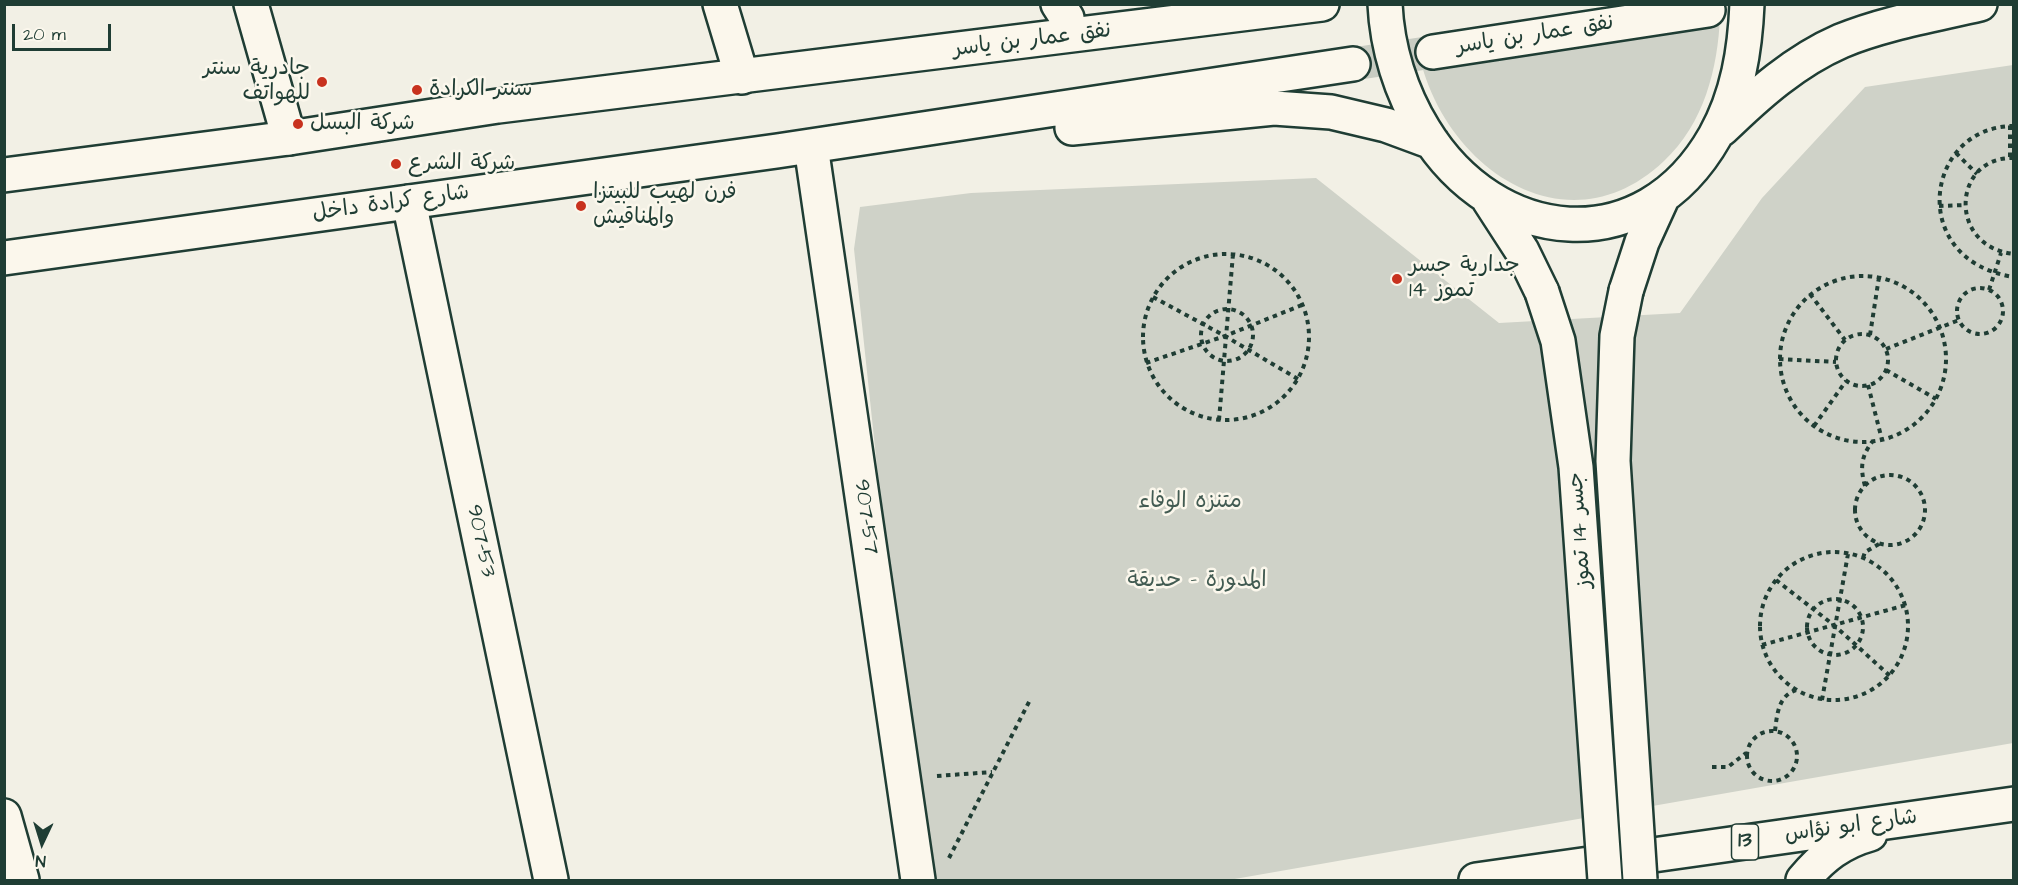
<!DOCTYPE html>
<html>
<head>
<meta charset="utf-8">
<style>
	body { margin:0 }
	#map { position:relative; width:2018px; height:885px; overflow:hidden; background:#f2f0e5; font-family:"Architects Daughter",sans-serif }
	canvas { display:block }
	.frame { position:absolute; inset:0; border:6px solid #1f3d34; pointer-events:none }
	.north { position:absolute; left:12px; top:813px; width:60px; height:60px; -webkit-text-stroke:4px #fbf7ec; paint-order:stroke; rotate:184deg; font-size:16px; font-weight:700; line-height:24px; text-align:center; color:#1f3d34 }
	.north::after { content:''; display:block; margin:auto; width:21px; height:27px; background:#1f3d34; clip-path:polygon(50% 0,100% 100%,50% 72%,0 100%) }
	.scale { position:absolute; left:12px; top:24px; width:99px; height:27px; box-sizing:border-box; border:3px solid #1f3d34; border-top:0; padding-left:8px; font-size:18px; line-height:21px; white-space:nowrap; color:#1f3d34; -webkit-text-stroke:4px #fbf7ec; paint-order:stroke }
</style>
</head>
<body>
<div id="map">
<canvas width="2018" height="885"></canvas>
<div class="frame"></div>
<div class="north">N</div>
<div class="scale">20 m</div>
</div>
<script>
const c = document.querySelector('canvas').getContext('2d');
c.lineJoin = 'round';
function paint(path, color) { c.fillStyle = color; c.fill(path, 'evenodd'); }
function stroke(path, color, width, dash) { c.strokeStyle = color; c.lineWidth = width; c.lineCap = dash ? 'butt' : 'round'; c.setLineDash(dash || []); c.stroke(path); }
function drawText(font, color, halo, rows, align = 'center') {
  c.font = font + ' "Architects Daughter","Playpen Sans Arabic",sans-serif'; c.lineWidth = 5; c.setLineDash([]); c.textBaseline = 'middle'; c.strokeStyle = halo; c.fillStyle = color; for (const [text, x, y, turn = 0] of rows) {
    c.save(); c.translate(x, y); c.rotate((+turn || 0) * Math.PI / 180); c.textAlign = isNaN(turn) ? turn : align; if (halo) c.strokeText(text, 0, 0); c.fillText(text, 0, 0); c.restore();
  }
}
paint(new Path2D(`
	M1720,16C1718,68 1704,124 1664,161C1570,250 1452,173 1422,66Z
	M2013,65V743L1229,880H930L910,778L854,249L860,207L971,193L1316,178L1499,323L1680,313L1762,198L1865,87Z`), '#cfd2c8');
stroke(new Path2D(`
	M1353,64L1433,52`), '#c8ccc2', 33, [33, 16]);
const minor = new Path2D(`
	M251,4L289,138
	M720,4L742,77
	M1058,4L1067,18
	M812,153L918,880
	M409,202L551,880
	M4,816L22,880`);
const major = new Path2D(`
	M1385,4C1387,48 1401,93 1424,130C1495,246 1643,263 1715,136C1738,95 1745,50 1747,4
	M1433,52L1708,10
	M1072,128L1274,108L1331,112L1386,125L1432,142
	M1722,129C1758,94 1795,61 1841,41C1885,23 1933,15 1980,4
	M4,175L289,138L498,106L1322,4
	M1489,200L1522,251L1542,292
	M4,258L777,151L1353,64
	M1626,291L1642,242L1663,196
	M1476,880L2014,804
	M1803,880C1822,857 1841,842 1870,834`);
stroke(minor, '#1f3d34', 38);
stroke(major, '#1f3d34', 38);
stroke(new Path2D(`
	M2014,126C1924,126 1906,261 2014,277
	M1956,153L1977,174
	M2010,157V125
	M2014,158C1952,156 1947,247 2014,254
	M1939,206L1965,205
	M1143 337a83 83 0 1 1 166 0a83 83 0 1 1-166 0Z
	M1780 359a83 83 0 1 1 166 0a83 83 0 1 1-166 0Z
	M1957 311a23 23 0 1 1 46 0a23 23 0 1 1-46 0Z
	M1989,290L2001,253
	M1810,294L1845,340
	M1153,297L1225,336L1298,379
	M1201 335a26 26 0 1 1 52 0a26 26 0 1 1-52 0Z
	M1836 360a26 26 0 1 1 52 0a26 26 0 1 1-52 0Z
	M1870,335L1879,277
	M1886,349L1959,320
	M1779,359L1836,362
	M1146,363L1225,336L1302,305
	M1886,370L1936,399
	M1868,385L1882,440
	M1219,420L1233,254
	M1814,426L1846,381
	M1855 510a35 35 0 1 1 70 0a35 35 0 1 1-70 0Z
	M1865,486C1860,468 1861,457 1872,442
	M1760 626a74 74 0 1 1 148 0a74 74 0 1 1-148 0Z
	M1863,558L1865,552L1879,544
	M1776,580L1835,626L1890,676
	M1807 627a28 28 0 1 1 56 0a28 28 0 1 1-56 0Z
	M1762,645L1906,605
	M1822,700L1848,554
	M1747 756a25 25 0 1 1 50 0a25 25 0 1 1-50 0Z
	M1775,731C1777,715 1778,696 1796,690
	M1712,767H1728L1746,753
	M937,776L992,772
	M949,858L1031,698`), '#1f3d34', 4, [4.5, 4.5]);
stroke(minor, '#fbf7ec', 33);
stroke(major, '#fbf7ec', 33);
const majorBridge = new Path2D(`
	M1626,291L1617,336L1613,461L1640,880
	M1542,292L1558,341L1576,467L1605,880`);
stroke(majorBridge, '#1f3d34', 38, []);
stroke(majorBridge, '#fbf7ec', 33);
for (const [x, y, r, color] of [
	[322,82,6,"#c8321e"],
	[417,90,6,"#c8321e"],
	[298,124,6,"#c8321e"],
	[396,164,6,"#c8321e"],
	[581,206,6,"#c8321e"],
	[1397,279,6,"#c8321e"]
]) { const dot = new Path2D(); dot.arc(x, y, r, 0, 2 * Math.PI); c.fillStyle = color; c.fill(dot); stroke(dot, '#fbf7ec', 2); }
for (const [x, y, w] of [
	[1745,842,27]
]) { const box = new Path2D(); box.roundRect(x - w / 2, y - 18, w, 36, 4.5); c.fillStyle = '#fbf7ec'; c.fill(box); stroke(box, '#1f3d34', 1.5); }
drawText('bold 21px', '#1f3d34', null, [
	["13",1745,842]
]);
drawText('22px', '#1f3d34', '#fbf7ec', [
	["نفق عمار بن ياسر",1535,36,-9],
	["نفق عمار بن ياسر",1032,41,-7],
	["شارع كرادة داخل",391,204,-8],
	["907-57",865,517,82],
	["جسر 14 تموز",1581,530,-94],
	["907-53",480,541,78],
	["شارع ابو نؤاس",1851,827,-8]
]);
drawText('22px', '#1f3d34', '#fbf7ec', [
	["جادرية سنتر",310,69,"right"],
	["للهواتف",310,94,"right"],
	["سنتر الكرادة",429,90],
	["شركة البسل",310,124],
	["شركة الشرع",408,164],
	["فرن لهيب للبيتزا",593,193],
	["والمناقيش",593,218],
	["جدارية جسر",1409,266],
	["14 تموز",1409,291]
], 'left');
drawText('22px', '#425b52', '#fbf7ec', [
	["متنزه الوفاء",1190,502],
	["المدورة - حديقة",1197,581]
]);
</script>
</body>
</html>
